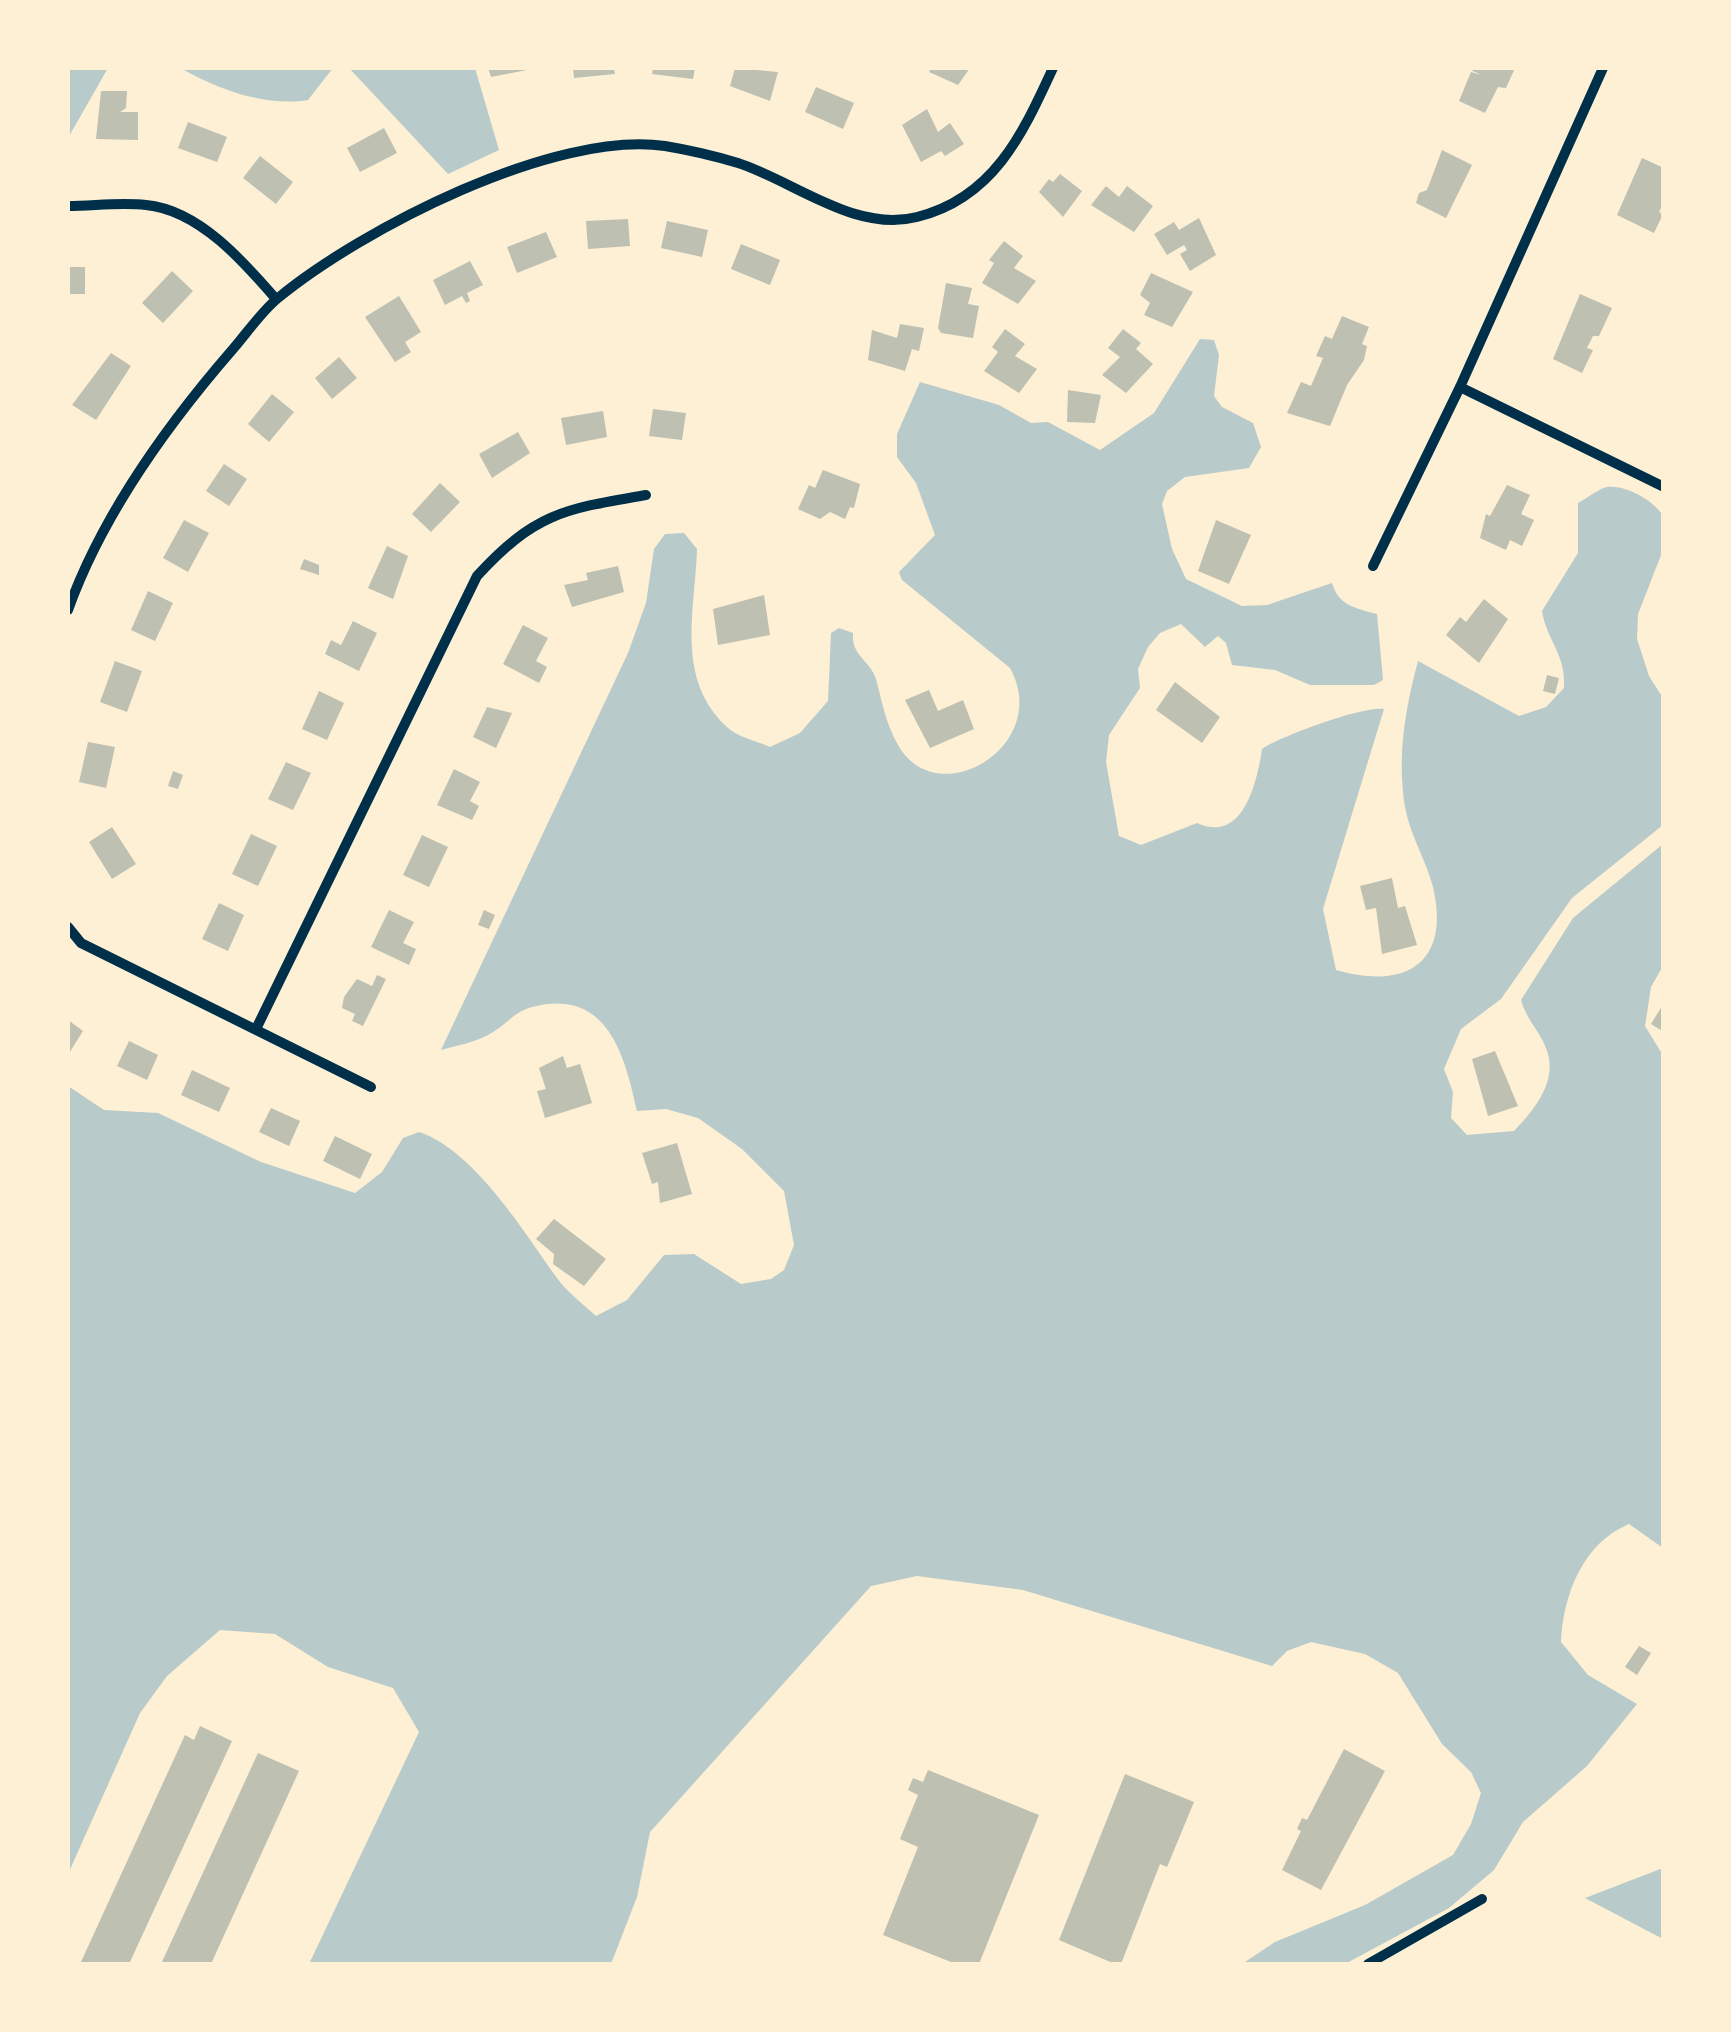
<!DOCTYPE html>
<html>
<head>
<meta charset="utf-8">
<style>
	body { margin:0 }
	#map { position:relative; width:1731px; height:2032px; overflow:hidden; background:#fdf0d5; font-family:"Open Sans",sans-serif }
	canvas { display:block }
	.frame { position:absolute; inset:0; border:70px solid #fdf0d5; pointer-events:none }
</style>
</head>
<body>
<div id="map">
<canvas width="1731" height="2032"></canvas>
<div class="frame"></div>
</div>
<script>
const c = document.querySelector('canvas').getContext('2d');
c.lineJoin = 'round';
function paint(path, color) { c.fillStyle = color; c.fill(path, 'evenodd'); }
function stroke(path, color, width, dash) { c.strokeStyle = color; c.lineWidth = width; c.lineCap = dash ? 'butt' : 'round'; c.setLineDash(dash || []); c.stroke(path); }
paint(new Path2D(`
	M68,68H108L68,138Z
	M180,68H333L308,100C264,107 218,89 180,68Z
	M349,68H475L499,150L448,174Z
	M1200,339L1214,340L1219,355L1214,396L1222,407L1253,423L1261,447L1249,468L1185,477L1167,491L1162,504L1172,549L1186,579L1242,606L1267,605L1332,583C1339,606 1355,608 1377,614L1383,680L1374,685H1310L1275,670L1232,665L1226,643L1218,636L1205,647L1181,624L1160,633L1148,647L1138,669L1140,688L1109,735L1106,762L1119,836L1141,845L1197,823C1243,844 1257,783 1262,749C1278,737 1365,705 1384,709L1323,909L1336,970C1405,990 1451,964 1433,887C1426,860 1410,835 1405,807C1397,756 1405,710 1418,661L1519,716L1546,707L1564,688C1566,653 1547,642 1542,611L1578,553V503C1586,499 1598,489 1607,487C1625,484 1655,501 1663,516V550L1638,614L1637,639L1649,676L1663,698V825L1572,898L1501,999L1461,1029L1444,1069L1453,1092L1451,1118L1467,1135L1514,1131C1535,1109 1559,1080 1546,1048C1539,1030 1526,1019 1521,1000L1573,918L1663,844V966L1651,987L1645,1026L1664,1057L1663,1548L1629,1524C1583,1543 1563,1595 1561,1642L1588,1675L1637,1704L1587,1766L1523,1822L1494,1870L1449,1908L1345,1964H1242L1275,1942L1365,1905L1453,1855L1471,1824L1481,1793L1471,1772L1442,1744L1398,1673L1365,1654L1311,1642L1287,1651L1272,1666L1023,1590L917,1576L871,1586L650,1832L637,1897L611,1964H309L419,1732L393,1688L328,1667L275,1634L220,1630L167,1676L140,1713L68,1874V1086L104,1110L158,1113L261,1162L355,1193L382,1172L403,1138L419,1132C474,1150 524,1232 557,1278C567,1292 583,1304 596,1316L627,1300L664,1255L694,1254L741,1284L771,1279L784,1270L794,1245L784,1191L742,1149L698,1118L666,1109L637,1111C625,1055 607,987 532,1007C515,1011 507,1024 493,1032C478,1042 458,1045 441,1050L628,653L646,603L654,549L665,534L684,533L697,549C695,611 675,679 727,727C737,737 757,741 770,747L800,733L828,701L831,633L839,628L853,633C851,656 870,660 876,679C882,702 886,724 898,745C938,815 1053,745 1010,668L902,580L899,572L935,535L916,483L897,457V434L920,382L999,405L1031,423L1048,422L1100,450L1154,413Z
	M1663,1868V1939L1585,1898Z`), '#b9caca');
paint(new Path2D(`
	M488,68H532V69L491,77Z
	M573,68H614L615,74L574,78Z
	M653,68H695L693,79L652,74Z
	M735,68L778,72L770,101L730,86Z
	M931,68H970L958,85L929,72Z
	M1467,68H1515L1506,88L1498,87L1485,113L1459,101L1471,72L1481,75Z
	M816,87L854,103L843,129L805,112Z
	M101,91H127L126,108L120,112H138V140L96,139Z
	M927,109L938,132L950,123L964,144L945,156L941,151L921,162L902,125Z
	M188,122L227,137L217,162L178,148Z
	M384,128L397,153L360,172L347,148Z
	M1442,150L1472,165L1446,218L1416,203L1419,193L1427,190Z
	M260,156L293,182L276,204L243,178Z
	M1642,158L1664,168V202L1659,212L1663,214L1654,233L1617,215Z
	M1060,174L1082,191L1063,217L1039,192L1049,179L1053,182Z
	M1106,186L1119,197L1127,186L1153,206L1134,232L1091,205Z
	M1199,218L1216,255L1190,271L1180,254L1187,250L1184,245L1167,255L1154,234L1174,222L1179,230Z
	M628,219L630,246L588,249L586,221Z
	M667,221L708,230L702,257L661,248Z
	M546,232L557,257L517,273L507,247Z
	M1004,241L1023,256L1014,268L1036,281L1018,304L982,283L994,263L989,260Z
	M741,244L780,260L770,285L731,269Z
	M470,261L483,285L467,293L470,301L466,303L462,296L445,305L433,280Z
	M68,267H85V294H68Z
	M172,271L193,291L163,323L142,303Z
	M1151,273L1193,292L1172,327L1144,315L1150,303L1140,295Z
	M946,283L972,288L968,304L979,306L973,338L941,333L938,328Z
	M1580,294L1612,308L1599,336H1593L1587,348L1593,350L1582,373L1553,359Z
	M399,296L421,332L405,342L411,352L395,362L365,317Z
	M1342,316L1369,327L1362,344L1367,346L1364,360L1347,385L1330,426L1287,413L1301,382L1311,386L1323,358L1316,356L1325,336L1332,339Z
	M900,324L924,328L919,351L912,349L905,371L868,360L872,330L897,338Z
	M1005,329L1025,344L1015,356L1037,369L1019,393L984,371L998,352L992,347Z
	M1123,329L1141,343L1136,349L1153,364L1126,393L1102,375L1120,357L1108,348Z
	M111,353L131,366L96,420L72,405Z
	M339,357L357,378L332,399L315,378Z
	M1068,390L1101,395L1095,423L1067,422Z
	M272,394L294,412L269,442L248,424Z
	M653,409L686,413L682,440L649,436Z
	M603,411L607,437L566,445L561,418Z
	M518,432L530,453L492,478L479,454Z
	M224,464L247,479L229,506L206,491Z
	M823,470L860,484L854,508L850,507L845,519L830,512L820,519L798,509L809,485L815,488Z
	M440,483L460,502L431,532L412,514Z
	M1507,485L1530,495L1521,514L1534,520L1522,546L1510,540L1506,550L1480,538L1486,514L1490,516Z
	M184,520L209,533L188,572L163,558Z
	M1216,520L1251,535L1229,584L1198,571Z
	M387,546L408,556L393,599L368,588Z
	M304,559L319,565V575L300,569Z
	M618,566L624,592L572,607L564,585L588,580L586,573Z
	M148,591L173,603L155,641L131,630Z
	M764,595L770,635L718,645L713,609Z
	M1484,599L1508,619L1479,663L1446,635L1460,617L1466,622Z
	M353,621L377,633L359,671L325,654L331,640L341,645Z
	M523,625L548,638L536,661L547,667L539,683L503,664Z
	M115,661L142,671L127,712L100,702Z
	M1547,675L1559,678L1555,694L1543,691Z
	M1175,682L1220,717L1202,743L1156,710Z
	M929,690L938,711L963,700L974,729L930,748L905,700Z
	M319,691L344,703L327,740L302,729Z
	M487,707L512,713L496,748L473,737Z
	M88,742L115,747L106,788L79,782Z
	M286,762L311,773L293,810L268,799Z
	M454,769L480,782L470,801L479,806L472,820L437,805Z
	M173,771L183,775L178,789L168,786Z
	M112,827L136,864L112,879L89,842Z
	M251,834L277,846L258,886L232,874Z
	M422,835L448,847L429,887L403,875Z
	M1392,878L1398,908L1405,906L1417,945L1382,954L1376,908L1366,910L1360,886Z
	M219,903L244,915L228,951L202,939Z
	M389,910L414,922L403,943L416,949L409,965L371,947Z
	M484,910L495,915L489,929L478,925Z
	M377,975L386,979L363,1026L352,1021L355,1014L342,1008L344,997L357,979L372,986Z
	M1664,1003V1032L1651,1024Z
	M68,1020L83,1031L68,1055Z
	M129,1041L158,1055L147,1080L117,1066Z
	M1495,1051L1518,1106L1488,1116L1472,1059Z
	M563,1056L567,1068L580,1064L592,1103L545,1118L537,1091L546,1089L539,1068Z
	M192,1070L230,1088L219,1112L181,1095Z
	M271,1108L300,1121L289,1146L259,1132Z
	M335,1136L372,1154L360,1179L323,1161Z
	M677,1143L692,1194L660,1203L658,1182L652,1184L642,1153Z
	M554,1219L606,1259L584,1286L553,1264L554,1254L536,1239Z
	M1639,1646L1651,1653L1637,1675L1625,1667Z
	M200,1726L232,1741L129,1964H80L185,1735L194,1740Z
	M1344,1749L1385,1771L1321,1890L1282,1870L1301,1831L1297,1829L1302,1818L1307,1820Z
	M258,1753L299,1771L211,1964H161Z
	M928,1770L1039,1815L979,1964H956L883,1935L918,1847L900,1839L918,1795L908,1790L913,1778L923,1782Z
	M1125,1774L1194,1802L1167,1867L1160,1864L1121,1964H1115L1059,1940Z`), '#bec0b2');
stroke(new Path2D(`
	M68,206C93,206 120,202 146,205C199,210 244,262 276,299
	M1460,387L1664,487
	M1373,566L1460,387L1603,68
	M68,610C102,515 167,425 233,349C247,333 261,312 278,298C362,229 554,130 665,146C689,150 715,156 738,163C794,181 855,233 917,217C994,198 1023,133 1053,68
	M68,927L81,943L371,1087
	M256,1029L477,576C535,513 564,509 646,495
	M1368,1964L1482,1899`), '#003049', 10);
</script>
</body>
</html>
